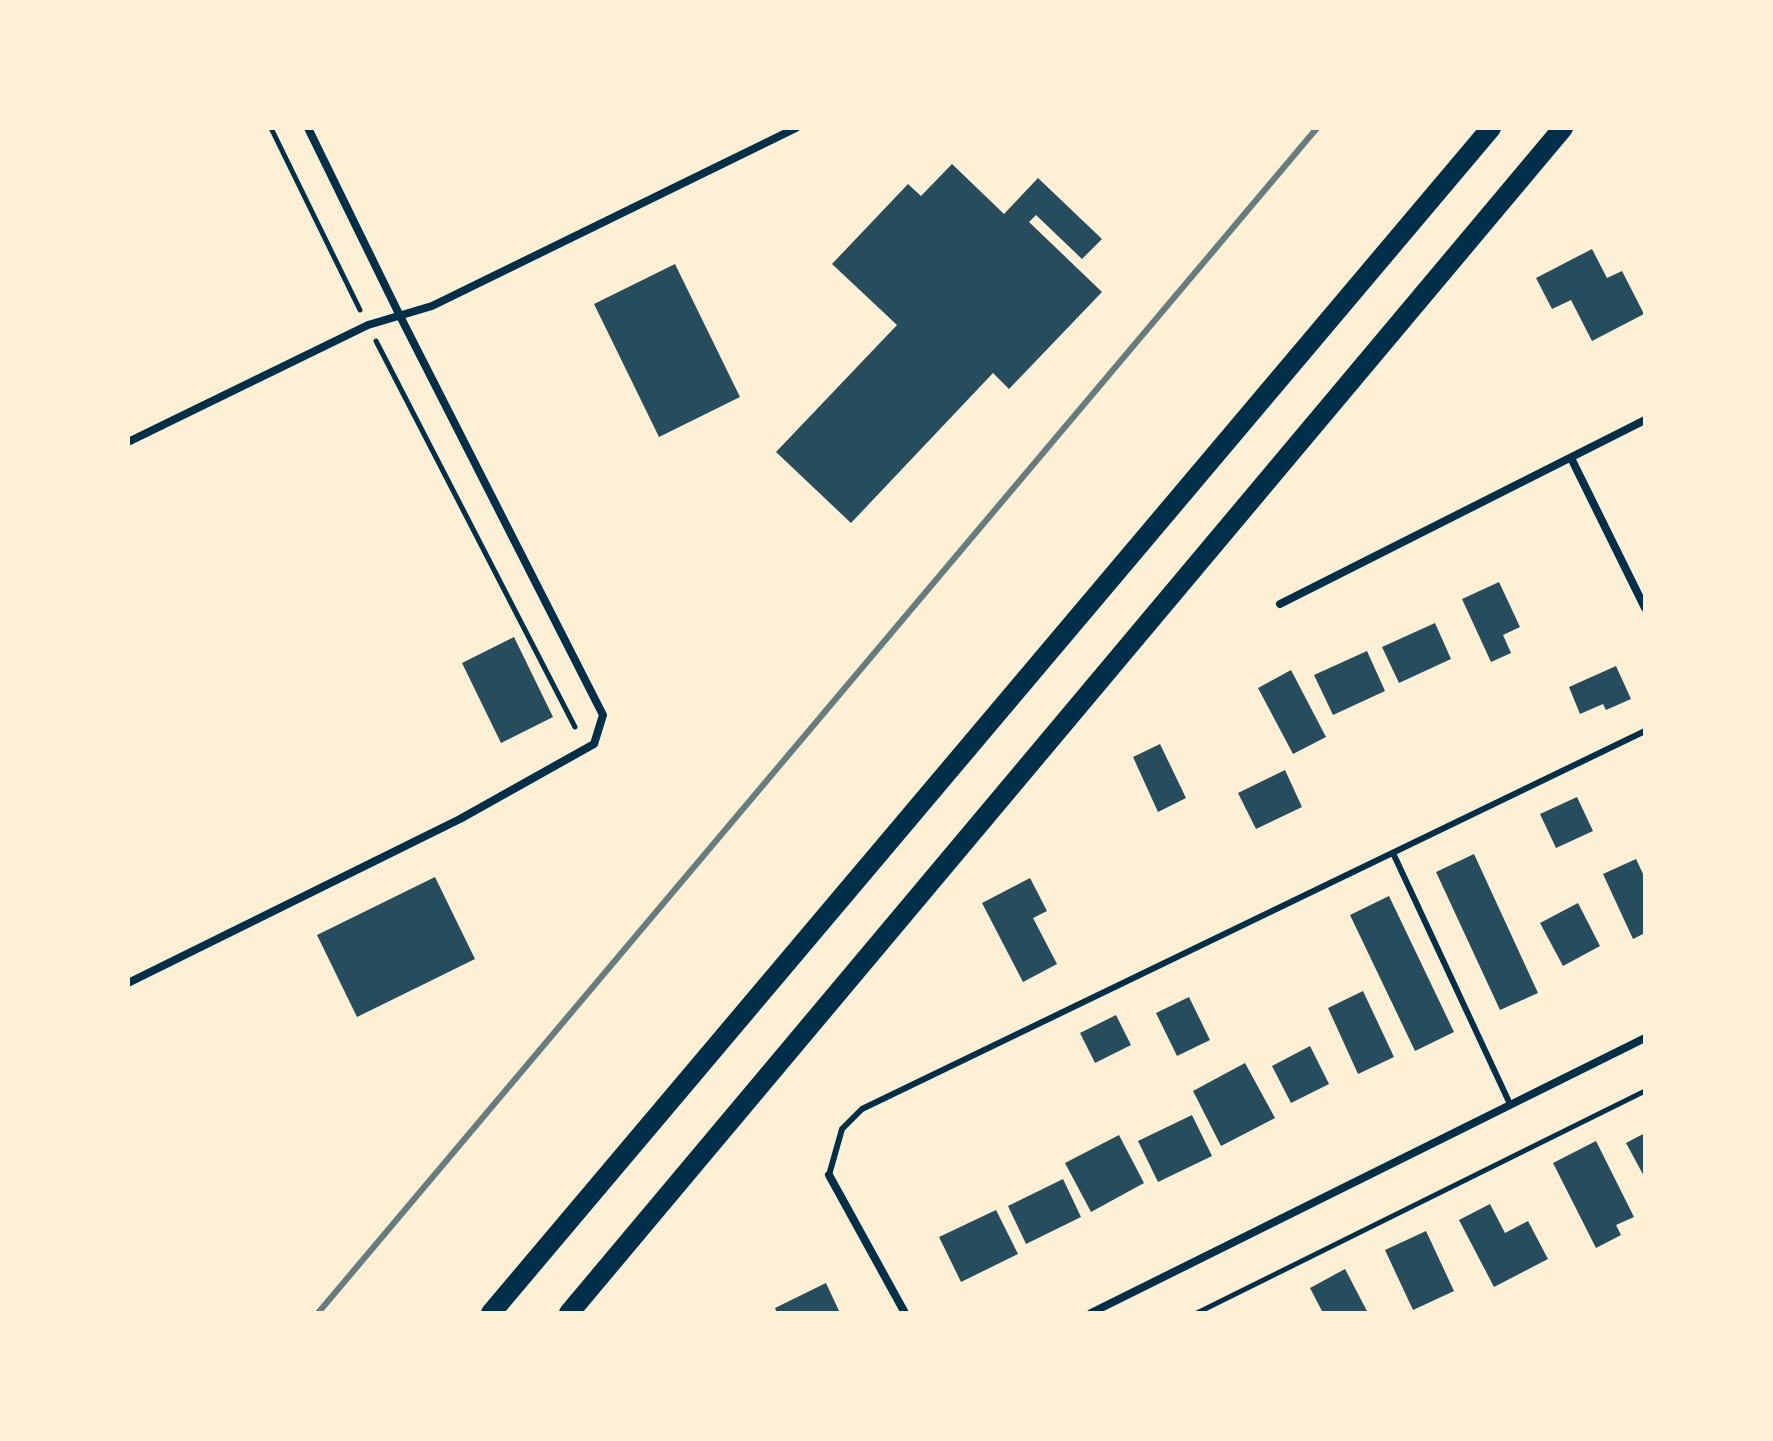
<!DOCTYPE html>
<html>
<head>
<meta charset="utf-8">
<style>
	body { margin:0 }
	#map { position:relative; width:1773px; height:1441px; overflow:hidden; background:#fdf0d5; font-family:"Fira Sans",sans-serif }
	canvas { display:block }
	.frame { position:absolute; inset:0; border:130px solid #fdf0d5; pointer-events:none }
</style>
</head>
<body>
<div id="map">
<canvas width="1773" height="1441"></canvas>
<div class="frame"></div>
</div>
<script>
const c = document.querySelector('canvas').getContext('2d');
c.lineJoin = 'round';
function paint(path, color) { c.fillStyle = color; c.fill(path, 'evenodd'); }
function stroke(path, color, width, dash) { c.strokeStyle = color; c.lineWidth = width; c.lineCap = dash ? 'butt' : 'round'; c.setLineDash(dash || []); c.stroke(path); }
paint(new Path2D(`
	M952,164L1004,214L1038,178L1102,239L1082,259L1036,215L1029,222L1102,292L1009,389L993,373L851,523L776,452L897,325L832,264L908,184L921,196Z
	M1592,249L1607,278L1622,271L1644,314L1592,341L1571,300L1552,309L1536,278Z
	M675,264L740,397L659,437L594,304Z
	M1499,582L1520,627L1503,635L1511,653L1491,662L1462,599Z
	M1435,623L1451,659L1399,683L1382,647Z
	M514,637L553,717L501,743L462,663Z
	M1367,651L1385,691L1333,715L1314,675Z
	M1616,666L1631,699L1606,710L1603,704L1580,714L1569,687Z
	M1291,670L1326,737L1293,754L1258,688Z
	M1160,744L1186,798L1158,812L1133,757Z
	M1285,770L1302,807L1256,829L1238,793Z
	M1577,797L1593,831L1556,848L1540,814Z
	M1474,854L1538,993L1500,1010L1436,872Z
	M1636,859L1645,878V933L1633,939L1603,874Z
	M435,877L475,959L357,1017L317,935Z
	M1030,878L1047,911L1033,918L1057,964L1023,982L982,903Z
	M1389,896L1454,1032L1415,1051L1350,915Z
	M1578,903L1600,946L1563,966L1540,923Z
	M1363,991L1394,1057L1358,1074L1328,1008Z
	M1189,997L1210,1040L1177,1056L1156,1013Z
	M1116,1015L1131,1045L1095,1063L1080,1033Z
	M1310,1046L1329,1084L1291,1103L1272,1066Z
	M1245,1063L1275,1118L1221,1146L1193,1091Z
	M1192,1115L1212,1156L1158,1182L1138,1141Z
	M1645,1133V1178L1626,1143Z
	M1119,1135L1144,1183L1091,1212L1065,1163Z
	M1596,1141L1634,1217L1616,1225L1621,1235L1596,1248L1553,1163Z
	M1063,1179L1081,1217L1026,1244L1008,1206Z
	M1490,1204L1505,1233L1528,1221L1548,1259L1494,1287L1459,1220Z
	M996,1210L1018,1254L961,1282L939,1237Z
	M1426,1231L1454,1291L1413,1310L1385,1250Z
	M1345,1269L1368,1313H1323L1310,1288Z
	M826,1283L840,1313H777L775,1308Z`), '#264d5e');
stroke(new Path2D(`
	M271,128L360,310
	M376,341L575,727
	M1197,1313L1645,1091`), '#003049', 5);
stroke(new Path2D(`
	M1393,853L1510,1104
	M829,1175L842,1129L862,1109L1645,731`), '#003049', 6);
stroke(new Path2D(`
	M128,442L368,325L432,306L796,128
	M1571,458L1645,608
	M1280,604L1645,420
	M128,983L460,819L594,744L603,715L400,316L308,128
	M829,1175L905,1313
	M1091,1313L1645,1038`), '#003049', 8);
stroke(new Path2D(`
	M491,1313L1491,128
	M569,1313L1563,128`), '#003049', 20);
stroke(new Path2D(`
	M318,1313L1317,128`), '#657d81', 6);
</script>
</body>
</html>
